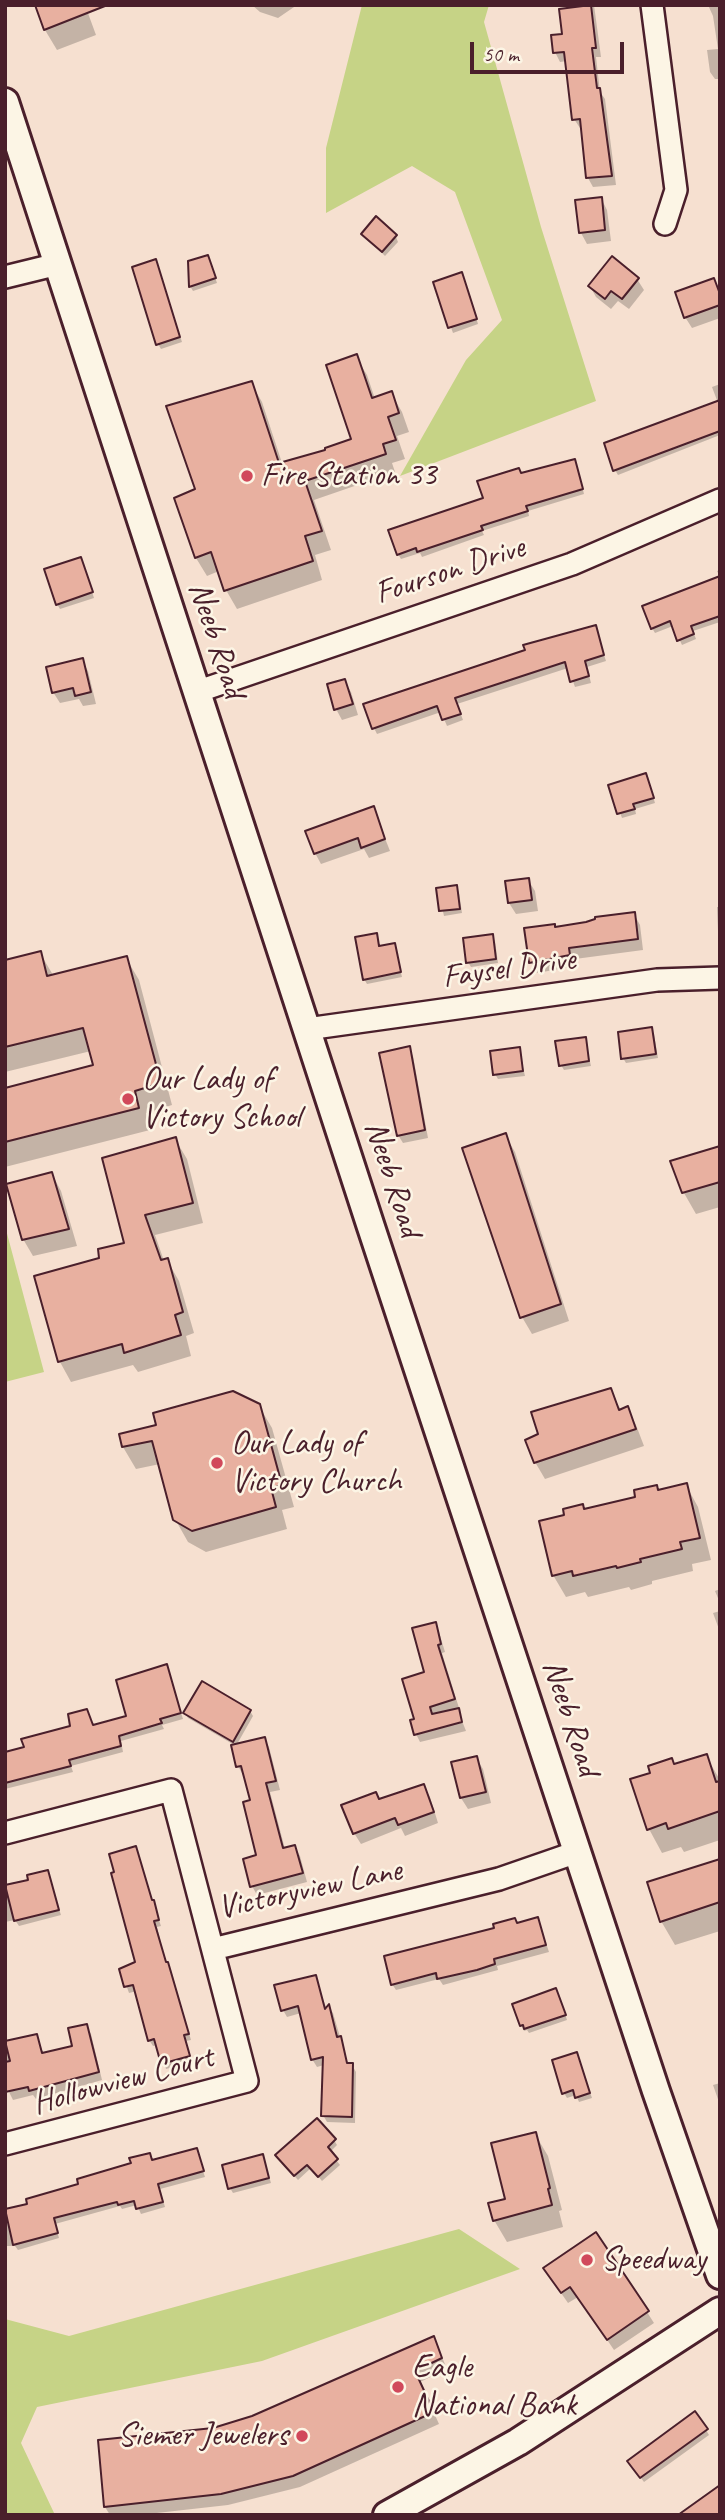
<!DOCTYPE html>
<html>
<head>
<meta charset="utf-8">
<style>
	body { margin:0 }
	#map { position:relative; width:725px; height:2520px; overflow:hidden; background:#f6e0d0; font-family:Caveat,sans-serif }
	canvas { display:block }
	.frame { position:absolute; inset:0; border:7px solid #4a1f2b; pointer-events:none }
	.scale { position:absolute; left:470px; top:42px; width:154px; height:32px; box-sizing:border-box; border:4px solid #4a1f2b; border-top:0; padding-left:9px; font-size:21px; line-height:24px; white-space:nowrap; color:#4a1f2b; -webkit-text-stroke:5px #fcf5e5; paint-order:stroke }
</style>
</head>
<body>
<div id="map">
<canvas width="725" height="2520"></canvas>
<div class="frame"></div>
<div class="scale">50 m</div>
</div>
<script>
const c = document.querySelector('canvas').getContext('2d');
c.lineJoin = 'round';
function paint(path, color) { c.fillStyle = color; c.fill(path, 'evenodd'); }
function stroke(path, color, width, dash) { c.strokeStyle = color; c.lineWidth = width; c.lineCap = dash ? 'butt' : 'round'; c.setLineDash(dash || []); c.stroke(path); }
function drawText(font, color, halo, rows, align = 'center') {
  c.font = font + ' Caveat,sans-serif'; c.lineWidth = 5; c.setLineDash([]); c.textBaseline = 'middle'; c.strokeStyle = halo; c.fillStyle = color; for (const [text, x, y, turn = 0] of rows) {
    c.save(); c.translate(x, y); c.rotate((+turn || 0) * Math.PI / 180); c.textAlign = isNaN(turn) ? turn : align; if (halo) c.strokeText(text, 0, 0); c.fillText(text, 0, 0); c.restore();
  }
}
paint(new Path2D(`
	M362,5H489L484,22L541,227L596,401L400,476L466,360L502,320L455,192L412,166L326,213V148Z
	M5,1226L44,1372L5,1382Z
	M459,2229L520,2269L262,2361L37,2407L21,2443L55,2515H5V2319L69,2336Z`), '#c6d386');
paint(new Path2D(`
	M37,5H85L96,35L57,50L45,30Z
	M252,5H297L278,18L260,12Z
	M566,5H594L601,57H596L600,92L605,99L616,185L593,187L588,178L583,128H580L574,119L567,61L560,62L555,52L564,35Z
	M708,5H720V79H715L710,72L707,50L718,49L713,16Z
	M601,198L607,210L611,241L587,244L581,233L577,201Z
	M363,234L396,237L398,242L385,256Z
	M208,257L217,283L193,291L190,286Z
	M158,266L182,342L161,349L158,344Z
	M464,279L478,324L453,333L435,283Z
	M637,279L644,290L629,309L618,301L611,309L596,297L590,286Z
	M714,280L720,291V318L692,328L685,317Z
	M356,357L367,375L375,399L391,393L402,412L409,432L397,436L405,459L392,463L395,472L314,500L331,550L315,555L322,580L237,609L226,590L219,571L207,576L196,558L176,499L197,490L251,383L262,402L282,463L328,452L353,440Z
	M720,384V435L618,475L615,470L718,403L712,387Z
	M577,466L584,494L528,511L529,516L482,531L484,535L422,557L420,553L401,559L398,554L521,475Z
	M83,564L94,598L60,609L57,604Z
	M720,570V622L693,631L696,639L682,645L673,626L655,633L652,628L720,577L717,571Z
	M595,627L606,661L587,667L591,683L575,687L568,668L457,704L463,720L447,726L441,712L377,734L374,728L527,651Z
	M82,660L88,671L96,704L83,706L79,699L60,703L53,692Z
	M344,681L351,692L358,715L342,720L336,709Z
	M648,780L655,803L635,809L636,814L622,818L610,786Z
	M373,808L390,851L369,858L364,849L321,864L315,853Z
	M528,880L535,891L538,911L516,914L509,903Z
	M456,887L459,892L462,913L444,916L438,890Z
	M717,907H720V934L718,931Z
	M634,914L640,925L643,950L575,959L576,966L537,973L531,962L555,928Z
	M376,935L380,948L394,945L402,977L367,984L364,979Z
	M492,936L495,941L498,963L471,967L468,962Z
	M40,953L53,975L126,958L139,980L172,1105L146,1113L150,1130L5,1167V1089L96,1067L91,1051L5,1072V962Z
	M651,1029L654,1034L658,1058L626,1063L623,1058Z
	M585,1039L591,1066L564,1070L561,1065Z
	M409,1048L413,1056L428,1138L403,1143L398,1135Z
	M519,1049L525,1076L498,1079L495,1074Z
	M505,1135L515,1152L569,1321L532,1334L522,1317Z
	M175,1139L187,1159L203,1223L155,1235L164,1261L167,1260L179,1281L194,1333L186,1336L191,1356L138,1372L133,1365L71,1382L60,1362L101,1259L126,1245Z
	M720,1147V1207L696,1214L684,1193L673,1162Z
	M52,1174L61,1191L77,1246L33,1256L23,1239Z
	M610,1390L621,1410L627,1408L636,1425L644,1446L545,1479L535,1462Z
	M259,1406L272,1428L294,1507L282,1510L287,1529L206,1552L188,1542L175,1519L160,1464L136,1469L123,1447L158,1426Z
	M686,1485L698,1507L711,1560L692,1564L693,1571L652,1581V1584L631,1590L629,1587L588,1597L585,1592L566,1597L553,1575L585,1511Z
	M720,1589V1603L715,1591Z
	M720,1611V1632L713,1613Z
	M435,1624L439,1632L445,1652L442,1653L459,1708H457L466,1731L420,1742L416,1734V1720Z
	M166,1667L183,1719L162,1725L164,1729L121,1741L123,1752L71,1766L73,1772L5,1789V1754L128,1717Z
	M250,1711L253,1716L236,1746L188,1718L185,1713Z
	M264,1739L269,1747L280,1790L270,1792L285,1849L295,1847L300,1856L307,1882L257,1895L252,1886L258,1856L252,1801L245,1775H243L238,1766Z
	M706,1756L720,1780V1840L684,1852L681,1847L662,1853L649,1829L675,1766Z
	M476,1758L483,1769L491,1803L468,1809L461,1798L454,1764Z
	M424,1786L430,1797L438,1823L405,1836L401,1828L361,1844L354,1833L379,1801Z
	M720,1861V1931L675,1945L661,1921Z
	M47,1872L61,1915L19,1926L15,1920L5,1922V1887L30,1881Z
	M153,1902L161,1926L157,1927L166,1964L171,1970L191,2040L186,2041L192,2062L166,2069L158,2045L153,2046L149,2040L137,1991L129,1993L121,1970L137,1963Z
	M538,1919L549,1952L497,1966L498,1970L443,1985L439,1979L396,1990L392,1984L517,1924Z
	M315,1977L327,2010L329,2007L333,2013L348,2064L352,2065L356,2072L355,2123L327,2122L323,2115L324,2065L317,2067L312,2059L301,2013L287,2017L283,2010Z
	M559,1995L567,2020L529,2033L527,2030L524,2031L514,2005Z
	M86,2026L91,2034L102,2080L36,2099L33,2095L13,2100L9,2092H5V2042L36,2036L44,2054L74,2047Z
	M579,2059L592,2098L579,2102L576,2095L567,2098L564,2093Z
	M720,2083V2105L713,2085Z
	M535,2134L548,2156L562,2210L559,2211L563,2227L507,2242L494,2220L508,2200Z
	M334,2140L337,2145L330,2152L340,2165L322,2181L311,2168L298,2180L280,2160Z
	M196,2150L205,2177L160,2189L165,2207L141,2214L137,2205L122,2209L120,2206L55,2224L59,2238L18,2250L15,2246H5V2217L29,2205L133,2164L149,2155L153,2161Z
	M263,2156L271,2183L233,2193L230,2188Z
	M552,2280L647,2312L654,2323L614,2350L578,2297L568,2303Z
	M434,2338L447,2369L420,2382L439,2424L300,2487L228,2505L139,2515H110L105,2507L214,2430L253,2418Z
	M706,2430L709,2435L644,2482L632,2466Z`), '#0003');
const building = new Path2D(`
	M35,5H105V6L44,30Z
	M591,5L596,48H592L597,88H600L612,176L586,178L580,119L572,120L564,52L553,53L551,35L562,34L559,9Z
	M602,197L605,230L579,233L575,200Z
	M376,216L397,235L382,252L361,234Z
	M208,255L216,278L189,287L188,261Z
	M612,256L639,278L622,299L611,291L605,299L588,286Z
	M156,259L180,337L156,345L132,267Z
	M462,272L477,319L448,328L433,282Z
	M714,278L720,294V305L684,318L675,292Z
	M357,354L372,398L392,391L399,413L388,417L396,440L383,444L386,454L305,481L322,531L305,536L313,561L224,591L211,552L195,558L174,498L195,489L166,406L252,381L279,463L325,450V448L351,439L326,365Z
	M720,400V431L613,471L604,443Z
	M575,459L583,489L526,506L528,511L481,526L483,530L417,552L416,548L397,555L388,530L483,498L477,481L519,468L521,473Z
	M81,557L93,592L56,605L44,569Z
	M720,576V616L691,626L694,634L677,641L670,621L651,629L642,606Z
	M596,625L604,655L585,661L589,676L570,682L565,662L455,698L461,714L442,720L437,706L372,729L363,704L525,650L523,645Z
	M83,658L91,692L75,696L73,688L52,693L46,667Z
	M345,679L353,704L334,710L327,684Z
	M646,773L654,798L633,804L635,809L617,814L608,785Z
	M374,806L385,839L361,848L358,838L314,854L305,831Z
	M529,878L532,900L508,903L505,881Z
	M457,885L460,909L439,911L436,888Z
	M635,912L638,939L569,948L570,955L529,963L524,928L555,924V927L586,922L595,919V917Z
	M377,933L379,946L395,943L401,972L363,980L355,937Z
	M493,934L496,959L466,963L463,938Z
	M41,951L47,976L127,956L161,1083L135,1091L139,1108L5,1142V1088L93,1065L83,1028L5,1047V960Z
	M652,1027L656,1054L621,1059L618,1032Z
	M586,1037L589,1061L559,1066L555,1041Z
	M410,1046L425,1130L397,1136L379,1053Z
	M520,1047L523,1071L493,1075L490,1051Z
	M506,1133L561,1304L520,1318L462,1148Z
	M176,1137L193,1203L145,1215L161,1260L168,1258L183,1312L175,1315L181,1335L124,1353L122,1344L58,1362L34,1276L99,1258L98,1249L124,1243L102,1158Z
	M720,1146V1182L682,1193L670,1161Z
	M52,1172L69,1229L22,1240L6,1184Z
	M611,1388L619,1410L628,1406L636,1429L534,1463L525,1440L538,1434L531,1412Z
	M233,1391L260,1404L282,1485L271,1488L276,1507L192,1531L173,1520L152,1441L122,1447L119,1434L156,1425L153,1413Z
	M687,1483L700,1538L680,1542L682,1549L640,1559L641,1562L617,1568L616,1566L573,1576L572,1571L552,1576L539,1521L564,1515L563,1509L583,1504L584,1509L635,1497L634,1490L657,1485L658,1490Z
	M436,1622L441,1644L438,1645L455,1699L430,1707L432,1714L459,1708L462,1722L414,1735L410,1720L414,1719L402,1679L424,1672L412,1628Z
	M167,1664L181,1713L160,1719L162,1723L119,1736L121,1746L69,1760L71,1766L5,1783V1752L24,1747L21,1739L70,1726L68,1714L87,1709L93,1725L126,1716L116,1680Z
	M202,1681L251,1710L233,1742L183,1713Z
	M265,1737L276,1781L266,1783L283,1848L295,1845L303,1873L250,1887L243,1859L256,1855L243,1802L250,1800L241,1766L236,1767L231,1745Z
	M707,1754L716,1782L720,1781V1811L668,1829L666,1823L647,1830L630,1779L650,1773L648,1766L672,1758L674,1764Z
	M477,1756L486,1792L460,1798L451,1762Z
	M424,1784L434,1812L398,1825L395,1818L353,1834L341,1805L376,1792L379,1799Z
	M136,1846L152,1900H154L159,1920L154,1921L166,1962H168L189,2034L184,2035L190,2056L161,2064L154,2039L148,2041L133,1985L124,1987L119,1969L135,1962L111,1873L114,1872L109,1854Z
	M720,1859V1902L660,1922L647,1882Z
	M48,1870L59,1910L14,1921L5,1885L28,1880L27,1875Z
	M538,1917L546,1945L494,1959L495,1964L477,1970L437,1979L436,1973L391,1985L384,1956L494,1928L493,1924L515,1918L517,1923Z
	M316,1975L325,2009L329,2004L337,2037L341,2036L347,2063H353L352,2117L321,2116L323,2057L311,2060L298,2006L281,2011L274,1985Z
	M556,1988L566,2015L524,2029L523,2025L520,2026L512,2004Z
	M87,2024L99,2072L29,2091L28,2087L5,2092V2062L10,2061L5,2041L37,2034L42,2053L72,2046L68,2028Z
	M577,2052L590,2093L575,2098L573,2090L562,2094L552,2060Z
	M317,2118L336,2139L328,2147L338,2159L318,2177L307,2165L294,2176L275,2155Z
	M536,2132L550,2188L548,2189L552,2205L493,2221L488,2203L505,2199L491,2143Z
	M197,2148L204,2171L158,2184L163,2202L136,2209L134,2201L118,2205L117,2202L54,2218L58,2233L13,2245L5,2209L27,2204L26,2199L78,2184L77,2179L131,2163L129,2158L150,2153L152,2160Z
	M263,2154L269,2178L228,2189L222,2165Z
	M596,2232L649,2311L607,2340L570,2287L561,2293L543,2268Z
	M434,2336L442,2358L415,2371L434,2412L293,2476L221,2494L104,2507L98,2440L213,2428L252,2416Z
	M695,2411L708,2429L640,2478L627,2461Z
	M720,2485V2515H678Z`);
paint(building, '#e8b0a0');
stroke(building, '#4a1f2b', 2);
const minor = new Path2D(`
	M652,5L676,190L665,224
	M5,277L58,264
	M196,692L572,564L720,500
	M307,1029L657,980L720,978
	M5,1833L171,1790L247,2081L5,2144
	M213,1949L499,1879L577,1852`);
const tertiary = new Path2D(`
	M5,102L371,1227L656,2091L720,2275
	M387,2515L518,2442L720,2311`);
stroke(minor, '#4a1f2b', 26);
stroke(tertiary, '#4a1f2b', 32);
stroke(minor, '#fcf5e5', 21);
stroke(tertiary, '#fcf5e5', 26);
for (const [x, y, r, color] of [
	[247,476,7,"#d1495b"],
	[128,1099,7,"#d1495b"],
	[217,1463,7,"#d1495b"],
	[587,2260,7,"#d1495b"],
	[398,2387,7,"#d1495b"],
	[302,2436,7,"#d1495b"]
]) { const dot = new Path2D(); dot.arc(x, y, r, 0, 2 * Math.PI); c.fillStyle = color; c.fill(dot); stroke(dot, '#fcf5e5', 2.5); }
drawText('33px', '#4a1f2b', '#fcf5e5', [
	["Fire Station 33",261,476],
	["Our Lady of",142,1080],
	["Victory School",142,1118],
	["Our Lady of",231,1444],
	["Victory Church",231,1482],
	["Speedway",601,2260],
	["Eagle",412,2368],
	["National Bank",412,2406],
	["Siemer Jewelers",288,2436,"right"]
], 'left');
drawText('33px', '#4a1f2b', '#fcf5e5', [
	["Fourson Drive",450,571,-18],
	["Neeb Road",216,640,72],
	["Faysel Drive",509,969,-8],
	["Neeb Road",392,1179,72],
	["Neeb Road",570,1718,72],
	["Victoryview Lane",310,1890,-12],
	["Hollowview Court",123,2081,-15]
]);
</script>
</body>
</html>
